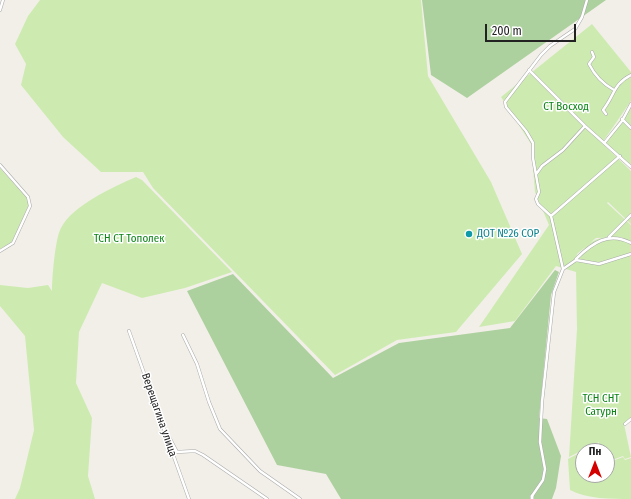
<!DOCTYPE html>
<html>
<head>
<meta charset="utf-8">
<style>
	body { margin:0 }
	#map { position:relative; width:631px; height:499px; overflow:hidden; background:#f2efe9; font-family:"Fira Sans Condensed",sans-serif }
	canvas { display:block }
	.north { position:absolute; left:575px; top:443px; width:40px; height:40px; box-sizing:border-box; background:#fff; border:1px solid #a7a7a7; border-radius:50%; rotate:0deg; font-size:11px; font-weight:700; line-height:16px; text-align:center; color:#222 }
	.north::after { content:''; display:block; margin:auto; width:14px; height:18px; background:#d40000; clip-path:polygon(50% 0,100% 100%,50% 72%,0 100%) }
	.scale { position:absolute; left:485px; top:24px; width:91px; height:18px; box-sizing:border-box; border:2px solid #222; border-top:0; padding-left:5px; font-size:12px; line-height:14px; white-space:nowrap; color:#222; -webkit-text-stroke:3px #fff; paint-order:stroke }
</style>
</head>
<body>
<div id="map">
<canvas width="631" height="499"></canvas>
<div class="north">Пн</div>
<div class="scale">200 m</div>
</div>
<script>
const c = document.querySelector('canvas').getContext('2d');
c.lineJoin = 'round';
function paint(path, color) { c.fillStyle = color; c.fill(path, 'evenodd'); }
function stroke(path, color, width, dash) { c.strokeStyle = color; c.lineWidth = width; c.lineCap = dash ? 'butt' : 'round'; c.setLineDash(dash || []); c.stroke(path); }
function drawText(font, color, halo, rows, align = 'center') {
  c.font = font + ' "Fira Sans Condensed",sans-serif'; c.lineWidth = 3; c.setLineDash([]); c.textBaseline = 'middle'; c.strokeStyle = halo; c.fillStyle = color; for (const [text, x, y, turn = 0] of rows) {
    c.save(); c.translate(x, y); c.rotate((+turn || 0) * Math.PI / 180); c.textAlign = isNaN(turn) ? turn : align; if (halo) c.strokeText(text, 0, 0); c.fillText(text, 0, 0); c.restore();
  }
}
paint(new Path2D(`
	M40,0H421L428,76L491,182L522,254L456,332L397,340L335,375L153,188L143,172H101L63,137L21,85L26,64L15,44L28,16Z
	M592,24L631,72V101L602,143L631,171V224L608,202L630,180L607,203L631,225V243L621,237L596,238L577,254L576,262C584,239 609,230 631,243V418L624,424L631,457L625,459L623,456L607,462V451H597L599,442L569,457L577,329L576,272L556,266L515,321L479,327L549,225L535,192L531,144L501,97Z
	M631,105V168L603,143Z
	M0,168L26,197L29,204L12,242L0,249Z
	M136,177L142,180L232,272L185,288L142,298L102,283L79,332L76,383L92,418L88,476L95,499H15L20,488L34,430L25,336L0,306V285L28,288L48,285L52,291C52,279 55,238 61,228C73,205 113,187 136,177Z
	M583,451V475H607V463L623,457L625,460L631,458V499C611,499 587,499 570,490L568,459Z`), '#cdebb0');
paint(new Path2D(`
	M422,0H606L467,98L431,75Z
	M555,270L559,272L551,295L539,418L547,419L561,456L556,488L552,499H341L326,474L277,465L187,291L233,274L333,378L399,343L510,328Z`), '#add19e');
const minor = new Path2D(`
	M0,10L3,0
	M592,52L594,57L589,64C594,74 603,84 614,90
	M529,70L585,126L631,167
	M606,114L603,110C615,95 613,84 631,75
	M622,119L631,128
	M605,142L622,121L631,104
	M0,165L28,197L30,206L13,243L0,251
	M537,173L542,166L563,150L585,126
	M551,216L620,156
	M609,237L631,215
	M576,259C592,243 609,231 631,243
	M563,269L576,260L599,264L631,254
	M129,331L189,499
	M183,335L197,364L209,402L220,429L260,471L300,499
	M625,424L631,419
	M168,435L177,452L195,451L203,455L267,499
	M532,496L543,480L545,469L540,442L542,402L554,292L563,269L551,216L538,204L536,199L539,192L533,158V143L526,131L506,107L505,102L541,55L550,46L575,29L582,17L587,0`);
const tertiary = new Path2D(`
	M532,496V499`);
stroke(minor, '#a9a9a9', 3.5);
stroke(tertiary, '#a9a9a9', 4);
stroke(minor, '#fff', 2.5);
stroke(tertiary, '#fff', 3);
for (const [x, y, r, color] of [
	[469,234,4,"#0f9aa8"]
]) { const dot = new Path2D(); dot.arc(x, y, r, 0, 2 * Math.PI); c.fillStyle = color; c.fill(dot); stroke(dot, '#fff', 1.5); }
drawText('11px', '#0c8416', '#fff', [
	["СТ Восход",566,107],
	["ТСН СТ Тополек",129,239],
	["ТСН СНТ",601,399],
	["Сатурн",601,412]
]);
drawText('11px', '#0d838f', '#fff', [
	["ДОТ №26 СОР",477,234]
], 'left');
drawText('11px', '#222', '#fff', [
	["Верещагина улица",159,415,71]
]);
</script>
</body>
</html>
